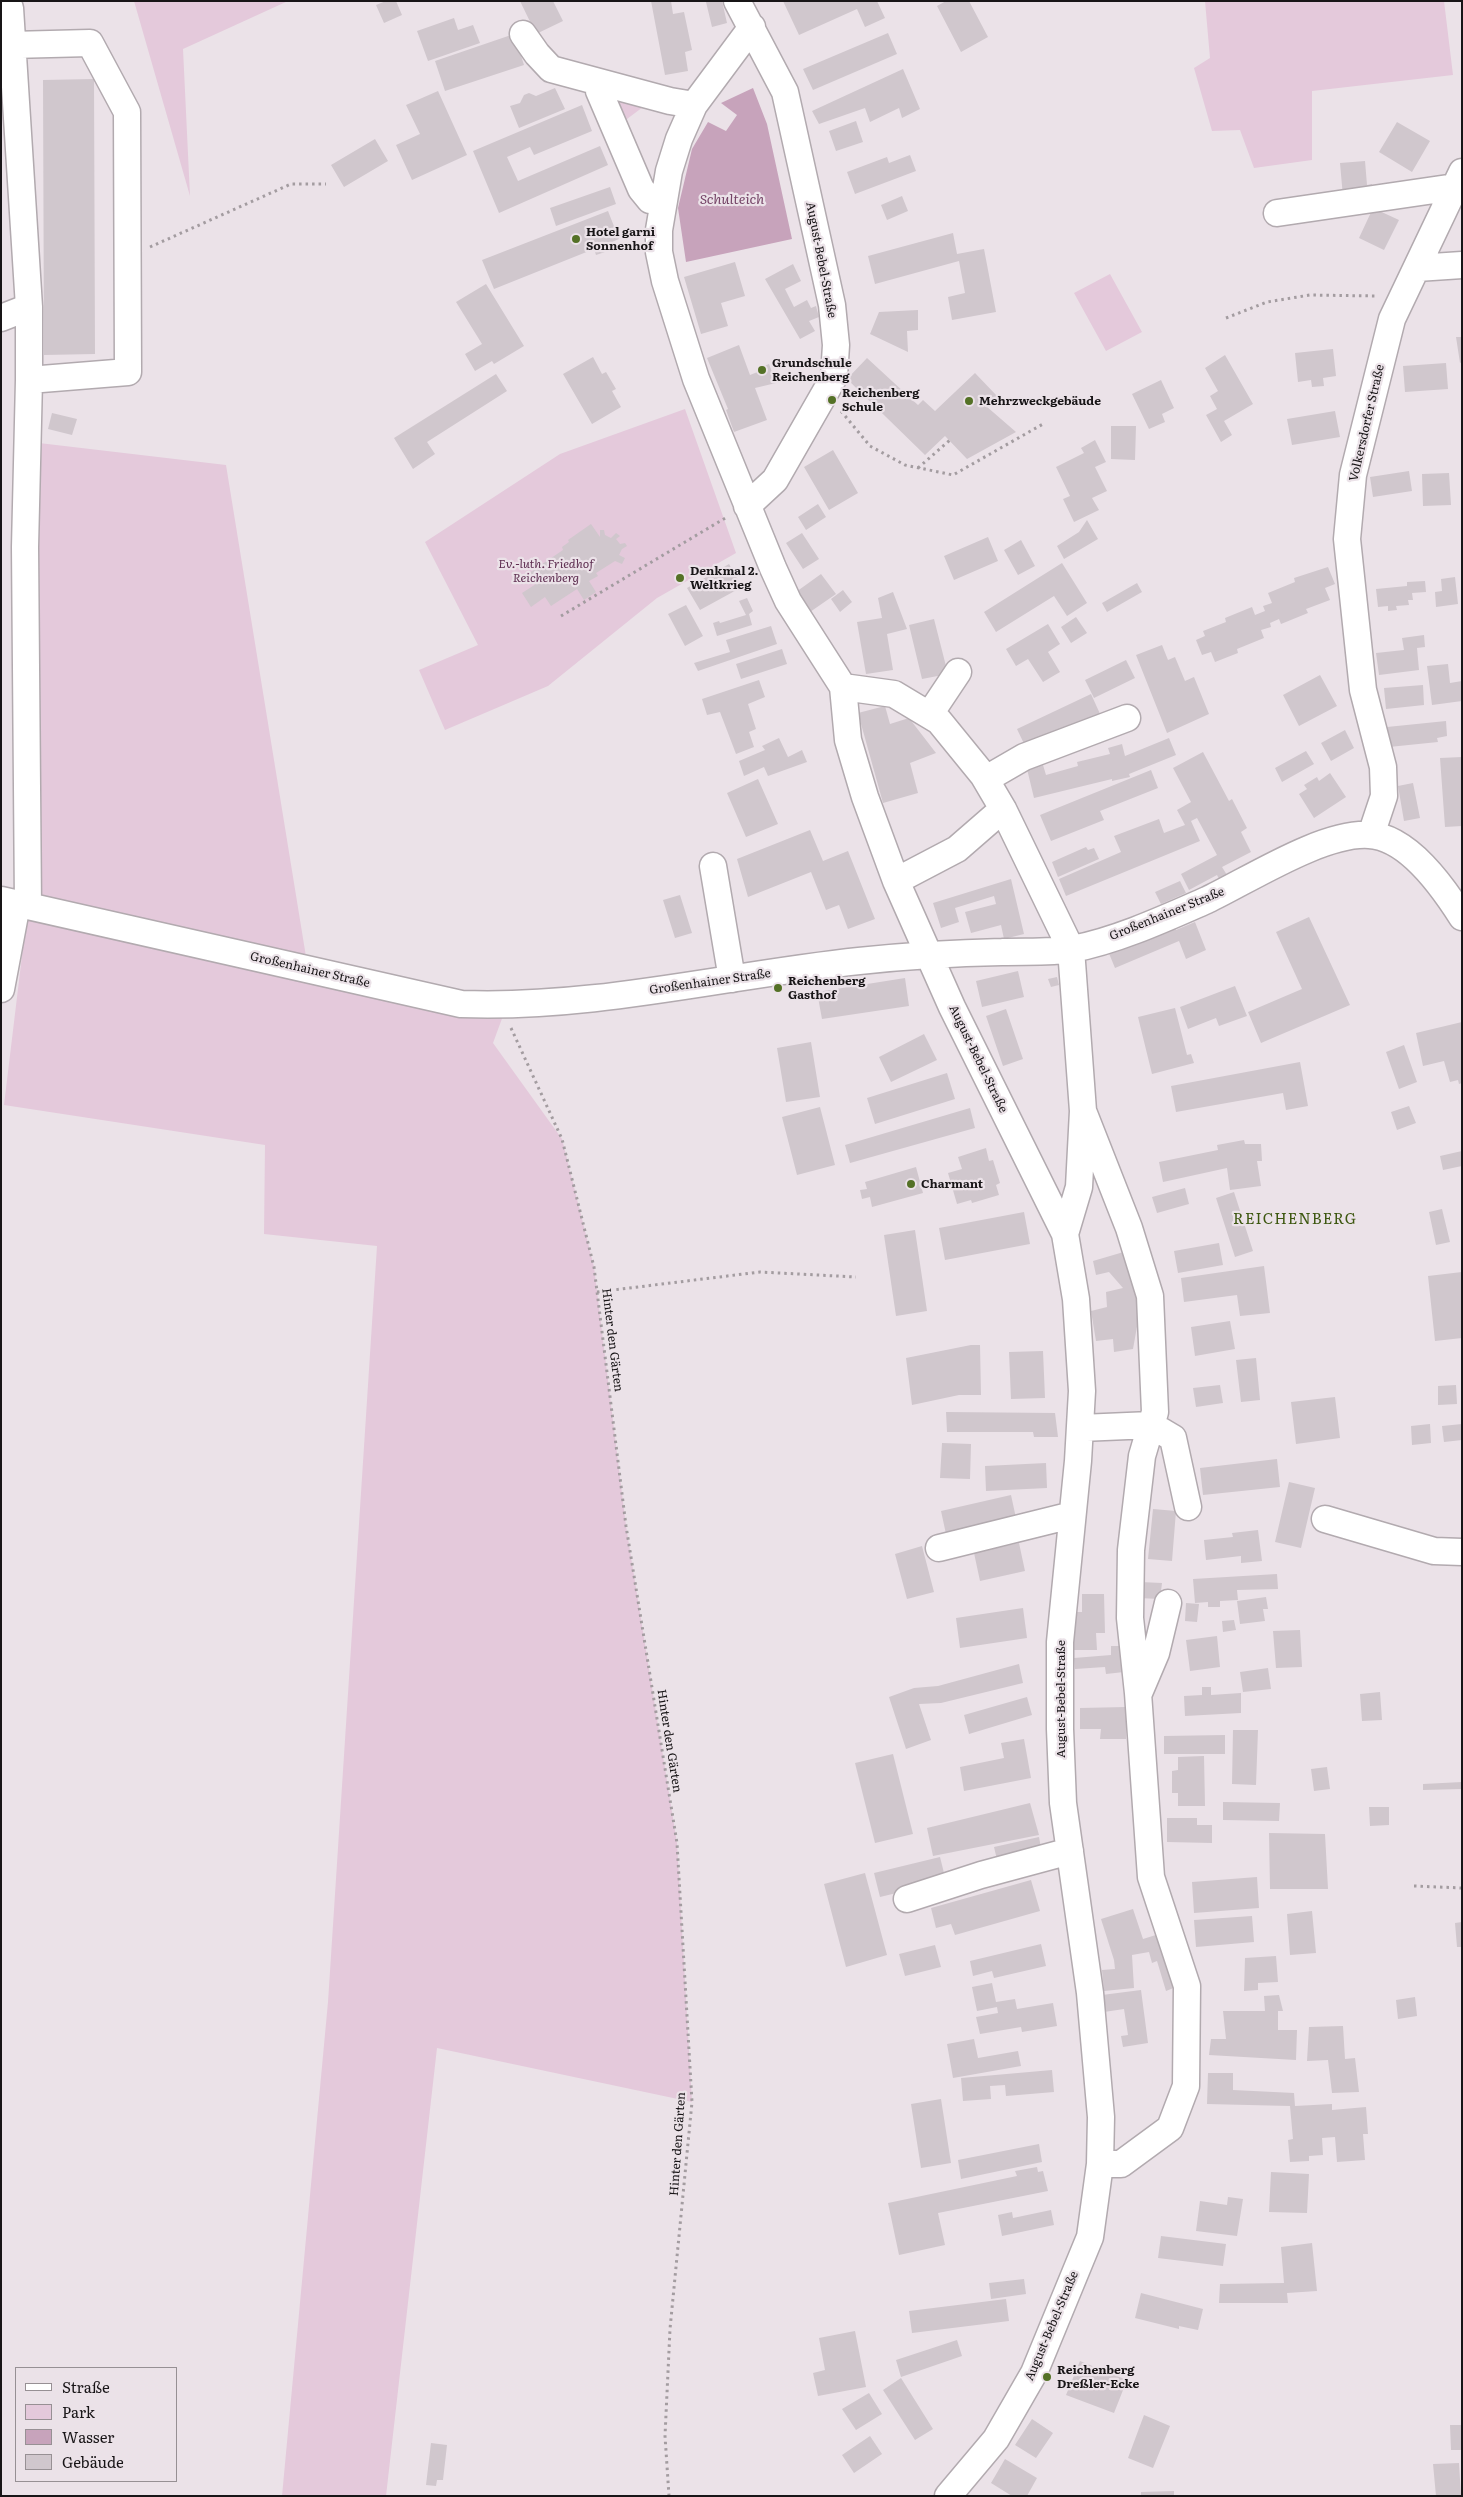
<!DOCTYPE html>
<html>
<head>
<meta charset="utf-8">
<style>
	body { margin:0 }
	#map { position:relative; width:1463px; height:2497px; overflow:hidden; background:#ebe2e8; font-family:Literata,serif }
	canvas { display:block }
	.frame { position:absolute; inset:0; border:2px solid #181517; pointer-events:none }
	.legend { position:absolute; left:15px; top:2367px; width:162px; height:115px; box-sizing:border-box; background:#ebe2e8; border:1px solid #979094; margin:0; padding:6px 9px; list-style:none; font-size:15px; color:#181517 }
	.legend li { display:flex; align-items:center; gap:10px; height:25px }
	.legend b { width:25px; border:1px solid #979094 }
</style>
</head>
<body>
<div id="map">
<canvas width="1463" height="2497"></canvas>
<div class="frame"></div>
<ul class="legend">
<li><b style="height:6px;background:#fff"></b>Straße</li>
<li><b style="height:14px;background:#e4c9db"></b>Park</li>
<li><b style="height:14px;background:#c7a3bb"></b>Wasser</li>
<li><b style="height:14px;background:#d0c7cd"></b>Gebäude</li>
</ul>
</div>
<script>
const c = document.querySelector('canvas').getContext('2d');
c.lineJoin = 'round';
function paint(path, color) { c.fillStyle = color; c.fill(path, 'evenodd'); }
function stroke(path, color, width, dash) { c.strokeStyle = color; c.lineWidth = width; c.lineCap = dash ? 'butt' : 'round'; c.setLineDash(dash || []); c.stroke(path); }
function drawText(font, color, halo, rows, align = 'center') {
  c.font = font + ' Literata,serif'; c.lineWidth = 4.5; c.setLineDash([]); c.textBaseline = 'middle'; c.strokeStyle = halo; c.fillStyle = color; for (const [text, x, y, turn = 0] of rows) {
    c.save(); c.translate(x, y); c.rotate((+turn || 0) * Math.PI / 180); c.textAlign = isNaN(turn) ? turn : align; if (halo) c.strokeText(text, 0, 0); c.fillText(text, 0, 0); c.restore();
  }
}
paint(new Path2D(`
	M134,1H288L183,49L190,196Z
	M1205,1H1444L1453,75L1312,91V160L1254,168L1240,130L1212,131L1194,68L1210,58Z
	M607,94L647,104L619,125Z
	M1110,274L1142,332L1106,351L1074,293Z
	M685,409L736,553L657,598L548,686L445,730L419,670L478,645L425,542L560,454Z
	M39,443L226,465L308,969L507,1005L493,1043L562,1139L594,1267L626,1526L677,1843L692,2102L437,2048L386,2496H282L328,2002L377,1246L264,1234L265,1145L4,1105L28,906Z`), '#e4c9db');
paint(new Path2D(`
	M753,88L767,124L792,239L686,262L678,208L692,149L708,122L726,131L737,115L721,103Z`), '#c7a3bb');
paint(new Path2D(`
	M386,1H396L402,15L384,23L376,5Z
	M520,1H553L563,21L536,34Z
	M651,1H671L673,14L684,12L692,50L685,52L688,71L665,75Z
	M722,1L727,23L712,27L706,2Z
	M783,1H877L885,18L865,27L857,9L799,35Z
	M946,1H969L988,37L961,52L937,6Z
	M454,18L458,30L473,25L480,43L428,61L417,31Z
	M888,33L897,54L813,90L803,69Z
	M514,34L524,65L445,91L435,61Z
	M903,69L920,109L902,118L899,108L870,122L865,108L819,124L812,111Z
	M94,79L95,354L44,355L43,80Z
	M555,88L565,109L519,128L510,106L520,103L524,95L529,93L536,96Z
	M438,91L467,155L412,180L396,145L420,134L406,105Z
	M582,105L592,131L534,155L530,147L507,157L518,181L600,146L608,165L499,213L473,151Z
	M856,121L863,142L836,151L829,131Z
	M1397,122L1430,141L1412,172L1379,152Z
	M375,139L388,161L344,187L331,165Z
	M910,155L916,171L855,194L847,172L887,157L889,163Z
	M1365,161L1367,185L1372,184V194L1343,197L1340,163Z
	M610,187L616,204L556,226L550,208Z
	M902,196L908,211L887,220L881,205Z
	M1373,208L1399,220L1384,250L1359,238Z
	M608,211L619,239L605,245L608,251L596,255L594,249L494,289L482,260Z
	M953,233L957,254L984,249L996,312L952,320L948,297L965,293L959,261L875,284L868,256Z
	M735,262L745,296L721,303L728,326L701,334L684,277Z
	M793,264L801,281L785,289L794,307L807,300L811,308L816,306L819,317L809,321L815,331L800,339L765,279Z
	M486,284L524,346L494,364L492,361L475,371L465,354L482,344L456,302Z
	M918,310V330L907,331L908,352L870,334L879,312Z
	M1456,337H1462V362L1460,363Z
	M739,345L750,375L760,371L759,368L769,364L776,383L755,388L767,420L734,432L726,410L728,409L707,358Z
	M1333,349L1336,376L1323,378L1324,386L1312,387L1311,380L1298,382L1295,353Z
	M1225,355L1253,404L1224,421L1232,435L1221,442L1206,415L1217,409L1210,396L1218,391L1205,368Z
	M593,357L602,374L606,372L616,389L612,391L621,407L592,424L563,374Z
	M867,358L918,405L923,400L935,411L975,373L997,396L986,406L1016,432L967,459L945,436L925,455L847,379Z
	M1446,363L1448,389L1405,392L1403,366Z
	M496,374L507,391L427,442L435,454L413,469L394,438Z
	M1161,380L1174,408L1162,414L1165,422L1149,429L1132,394Z
	M1335,411L1340,437L1292,445L1287,419Z
	M52,413L77,419L72,435L48,429Z
	M1111,426H1136L1135,460L1111,459Z
	M1095,440L1106,462L1095,467L1107,491L1092,498L1099,510L1074,522L1063,499L1070,496L1056,467L1084,453L1081,448Z
	M833,450L858,493L829,510L804,467Z
	M1409,471L1412,491L1373,497L1370,477Z
	M1449,473L1451,505L1423,506L1422,474Z
	M818,504L826,517L806,530L798,517Z
	M1087,520L1098,539L1064,559L1057,546L1079,532Z
	M591,524L600,537V530H604L605,535L611,538L616,533L620,536L616,539L620,544L625,543L627,546L622,549L619,555L625,558L622,564L615,561L596,573L598,576L589,581L596,592L584,600L577,589L551,606L545,597L531,607L522,593L536,584L529,573L563,550L562,547L569,542L568,540Z
	M802,533L819,559L803,569L786,543Z
	M988,537L998,561L954,580L944,556Z
	M1021,540L1035,566L1018,575L1004,550Z
	M1062,563L1087,603L1067,616L1054,596L996,632L984,612Z
	M729,564L742,587L700,610L687,588Z
	M1328,567L1335,584L1325,588L1330,600L1306,609L1308,613L1281,624L1279,619L1270,623L1271,627L1261,630L1264,638L1237,649L1238,653L1215,662L1211,652L1202,655L1196,640L1205,636L1203,631L1226,622L1225,618L1252,607L1255,615L1265,611L1263,606L1272,603L1268,593L1295,582L1294,578Z
	M821,574L836,594L810,612L796,592Z
	M1455,577L1458,604L1436,607L1435,592L1442,591L1441,579Z
	M1425,581L1426,592L1412,593L1413,600H1408L1409,605L1396,606L1397,610L1388,611V606L1378,607L1376,589L1407,586V582Z
	M1137,583L1142,592L1107,612L1102,603Z
	M843,590L852,602L840,612L831,599Z
	M893,592L907,629L887,634L893,670L866,674L857,622L882,618L878,598Z
	M747,598L753,611L749,614L752,625L717,636L713,623L719,621L720,623L746,615L739,601Z
	M686,605L703,636L685,646L668,614Z
	M1076,617L1087,633L1071,643L1061,627Z
	M934,619L948,674L922,679L909,625Z
	M1048,624L1060,644L1048,652L1060,672L1043,682L1028,659L1016,666L1006,649Z
	M771,626L777,644L698,671L694,663L730,652L726,640Z
	M1424,635L1425,647L1417,648L1419,670L1379,675L1376,653L1404,650L1402,638Z
	M1162,645L1168,660L1175,657L1185,681L1194,677L1209,714L1167,733L1136,655Z
	M782,649L787,664L741,679L736,664Z
	M1126,660L1135,678L1094,698L1085,680Z
	M1448,664L1450,683L1462,681V701L1432,705L1427,666Z
	M1320,675L1337,706L1299,726L1283,695Z
	M759,680L765,697L748,704L756,729L749,732L754,747L736,754L720,712L707,715L702,699Z
	M1423,685L1424,705L1386,709L1384,688Z
	M1091,694L1101,716L1027,750L1017,729Z
	M885,706L890,724L909,718L936,753L910,763L918,793L883,803L858,713Z
	M1446,721L1447,736L1437,738L1438,742L1389,747L1387,727Z
	M1345,730L1354,748L1331,761L1321,743Z
	M779,738L788,757L802,750L807,762L768,776L764,767L744,776L739,761L765,750L762,746Z
	M1169,738L1176,755L1129,774L1130,777L1112,781V779L1034,798L1027,769L1043,765L1046,775L1078,766L1077,762L1110,754L1108,748L1122,744L1125,756Z
	M1306,751L1314,764L1282,782L1275,768Z
	M1203,752L1229,801L1232,799L1247,828L1241,832L1251,852L1222,867L1227,875L1219,879L1217,875L1189,890L1181,874L1217,855L1197,818L1191,821L1200,841L1066,896L1059,879L1121,852L1114,836L1159,819L1164,833L1185,825L1177,810L1191,802L1173,768Z
	M1462,757V826L1445,827L1440,758Z
	M1151,770L1158,788L1100,811L1104,820L1051,841L1040,815Z
	M1330,773L1346,797L1314,818L1299,794L1307,789L1304,785L1317,777L1319,781Z
	M758,779L778,824L746,837L727,793Z
	M1413,783L1420,818L1404,821L1398,786Z
	M810,830L823,861L848,851L875,919L848,929L839,905L826,910L811,872L748,897L737,859Z
	M1086,847L1088,850L1094,848L1099,859L1058,877L1052,862Z
	M1011,879L1024,934L1004,939L1001,925L971,933L965,912L996,904L994,896L955,908L959,922L941,928L933,903Z
	M1180,881L1186,893L1161,904L1155,892Z
	M680,895L692,933L675,938L663,900Z
	M1309,917L1350,1005L1261,1043L1248,1012L1302,989L1276,932Z
	M1195,922L1206,950L1186,959L1179,941L1115,968L1108,951L1173,924L1176,930Z
	M1018,971L1024,997L982,1007L976,981Z
	M1057,977L1059,985L1051,987L1048,979Z
	M905,978L909,1006L822,1019L817,992Z
	M1235,986L1247,1016L1219,1026L1216,1018L1188,1029L1180,1007Z
	M1175,1008L1187,1055L1191,1054L1194,1063L1152,1074L1138,1017Z
	M1006,1009L1023,1059L1003,1066L986,1016Z
	M1462,1022V1083L1459,1084L1458,1080L1450,1082L1444,1061L1423,1066L1416,1033Z
	M924,1034L937,1060L891,1082L879,1057Z
	M811,1042L820,1097L786,1102L777,1048Z
	M1404,1045L1417,1082L1399,1089L1386,1052Z
	M1300,1062L1308,1106L1286,1110L1283,1093L1176,1112L1171,1086Z
	M947,1073L955,1099L875,1124L867,1098Z
	M1409,1106L1416,1123L1397,1130L1391,1112Z
	M820,1107L835,1165L797,1175L782,1117Z
	M970,1108L975,1128L850,1163L845,1145Z
	M1244,1140L1245,1144H1261L1262,1161H1257L1261,1186L1230,1190L1227,1168L1163,1182L1159,1162L1218,1150L1217,1145Z
	M986,1148L989,1161L993,1160L1000,1183L996,1185L999,1195L972,1203L971,1200L957,1204L948,1173L962,1169L958,1157Z
	M1462,1151V1166L1443,1170L1440,1156Z
	M916,1167L923,1193L872,1207L870,1197L862,1199L860,1190L867,1189L865,1182Z
	M1185,1188L1189,1204L1157,1213L1152,1197Z
	M1234,1192L1253,1251L1235,1257L1216,1198Z
	M1442,1209L1450,1242L1436,1245L1429,1212Z
	M1024,1212L1030,1244L945,1260L939,1228Z
	M915,1230L927,1311L896,1316L884,1235Z
	M1219,1243L1223,1265L1178,1273L1174,1251Z
	M1127,1251L1140,1310L1133,1349L1114,1352L1113,1339L1096,1341L1091,1311L1107,1307L1106,1292L1123,1288L1109,1272L1096,1275L1093,1261Z
	M1264,1266L1270,1313L1240,1316L1237,1295L1184,1302L1181,1278Z
	M1462,1272V1338L1435,1341L1428,1276Z
	M1230,1321L1235,1349L1195,1356L1191,1327Z
	M971,1345H980L981,1395H959L912,1405L906,1358Z
	M1043,1351L1045,1398L1011,1399L1009,1352Z
	M1256,1358L1260,1400L1241,1402L1236,1360Z
	M1220,1385L1223,1403L1196,1407L1193,1388Z
	M1456,1385L1457,1404L1438,1405V1386Z
	M1335,1397L1340,1438L1296,1444L1291,1402Z
	M946,1412L1055,1413L1058,1437H1034L1033,1432H947Z
	M1430,1424L1431,1443L1412,1445L1411,1426Z
	M1462,1424V1440L1444,1442L1442,1426Z
	M942,1443L971,1444L970,1479L940,1478Z
	M1277,1459L1280,1487L1203,1495L1200,1468Z
	M1046,1463L1047,1488L986,1491L985,1466Z
	M1289,1482L1315,1488L1301,1548L1275,1542Z
	M1011,1495L1016,1518L946,1534L941,1511Z
	M1153,1509L1176,1511L1172,1561L1148,1559Z
	M1258,1530L1262,1561L1241,1563V1556L1206,1560L1204,1540L1233,1537L1232,1533Z
	M1019,1543L1025,1571L980,1581L974,1553Z
	M922,1546L934,1592L907,1599L895,1554Z
	M1277,1574L1278,1589L1237,1590L1238,1600L1220,1601V1607H1208V1602L1195,1603L1193,1579Z
	M1140,1582L1162,1583L1160,1599L1138,1598Z
	M1082,1594H1104L1105,1633H1096L1097,1650H1073L1072,1612H1082Z
	M1266,1597L1268,1609H1263L1265,1621L1240,1624L1237,1601Z
	M1186,1603L1199,1604L1197,1622L1185,1621Z
	M1023,1608L1027,1638L960,1648L956,1618Z
	M1234,1620L1236,1630L1223,1632L1222,1621Z
	M1300,1630L1302,1667L1276,1668L1273,1631Z
	M1217,1636L1220,1667L1190,1671L1186,1640Z
	M1111,1646H1122L1124,1672L1106,1674L1105,1667L1075,1669L1074,1658L1111,1655Z
	M1019,1664L1023,1683L941,1703L919,1704L931,1740L906,1749L889,1697L914,1688L938,1686Z
	M1268,1668L1271,1689L1243,1692L1240,1672Z
	M1202,1687H1211V1695L1241,1693V1713L1185,1716L1184,1696L1202,1695Z
	M1380,1692L1382,1720L1362,1721L1360,1694Z
	M1027,1697L1032,1715L969,1734L964,1715Z
	M1126,1707V1739H1100L1101,1729H1080V1708Z
	M1233,1730H1258L1256,1785L1232,1784Z
	M1225,1735V1754H1164V1736Z
	M1024,1739L1031,1778L964,1791L960,1767L1004,1758L1001,1743Z
	M893,1754L913,1834L875,1843L855,1763Z
	M1204,1756L1205,1806H1178V1793H1172V1771L1178,1770V1757Z
	M1327,1767L1330,1789L1314,1791L1311,1769Z
	M1462,1782V1789L1423,1790V1784Z
	M1223,1802L1280,1803L1279,1821L1223,1820Z
	M1030,1803L1039,1835L933,1856L927,1828Z
	M1369,1807H1389V1825L1370,1826Z
	M1167,1818H1197V1825H1212V1843L1167,1842Z
	M1269,1833L1325,1834L1328,1889H1270Z
	M1039,1837L1042,1853L998,1864L994,1847Z
	M940,1857L946,1881L880,1897L874,1873Z
	M865,1873L887,1955L846,1967L824,1884Z
	M1257,1877L1259,1908L1194,1913L1192,1882Z
	M1031,1880L1040,1911L955,1935L951,1924L936,1928L931,1908Z
	M1133,1909L1143,1939L1159,1934L1176,1987L1166,1991L1157,1961L1152,1963L1149,1952L1132,1955L1134,1988L1104,1991L1102,1970L1115,1969L1114,1960L1101,1919Z
	M1312,1911L1316,1953L1290,1955L1287,1914Z
	M1252,1916L1254,1942L1196,1947L1194,1920Z
	M1462,1922V1947H1457L1455,1923Z
	M1041,1944L1046,1966L994,1978L992,1971L973,1976L970,1961Z
	M935,1945L941,1967L905,1976L899,1954Z
	M1276,1956L1278,1982L1258,1983V1990L1244,1991L1245,1958Z
	M992,1983L996,2002L1015,1999L1017,2009L1053,2003L1057,2026L1022,2032L1021,2027L980,2034L976,2017L998,2013L997,2007L977,2011L972,1987Z
	M1141,1990L1148,2043L1123,2047L1121,2036L1128,2035L1124,2009L1104,2012L1102,1995Z
	M1279,1995L1283,2011H1278V2030H1297L1296,2060L1209,2055L1211,2039H1226L1223,2011H1265L1264,1996Z
	M1415,1997L1417,2016L1398,2019L1396,2000Z
	M1343,2026L1345,2059L1355,2058L1359,2092L1332,2093L1328,2060L1307,2061L1309,2027Z
	M974,2039L978,2058L1018,2051L1021,2066L953,2078L947,2044Z
	M1052,2070L1054,2092L1006,2096L1005,2085L990,2086L991,2099L963,2101L961,2078Z
	M1208,2073H1233V2090L1294,2093L1295,2106L1332,2104V2110L1366,2107L1368,2134H1363L1365,2160L1337,2162L1335,2137L1322,2138L1323,2155L1309,2156V2161L1290,2162L1288,2140L1293,2139L1290,2106L1207,2104Z
	M941,2099L951,2163L921,2168L911,2104Z
	M1039,2144L1042,2162L961,2179L958,2160Z
	M1037,2167L1038,2172L1043,2171L1048,2191L938,2213L945,2245L899,2255L888,2203L1017,2176L1015,2171Z
	M1271,2172L1309,2174L1307,2213L1269,2212Z
	M1228,2197L1243,2199L1237,2236L1196,2231L1200,2201L1227,2205Z
	M1051,2210L1054,2225L1002,2236L998,2215L1012,2212L1013,2218Z
	M1161,2236L1226,2244L1223,2266L1158,2258Z
	M1312,2243L1317,2291L1287,2293L1288,2303H1219L1220,2284L1284,2283L1281,2247Z
	M1024,2279L1026,2294L991,2299L989,2283Z
	M1141,2293L1203,2309L1198,2330L1179,2326V2329L1135,2318Z
	M1006,2299L1009,2321L912,2333L909,2311Z
	M855,2331L866,2387L818,2396L813,2373L825,2370L819,2338Z
	M957,2340L962,2356L901,2377L896,2360Z
	M1080,2361L1127,2380L1114,2413L1066,2395Z
	M901,2378L933,2429L915,2440L883,2390Z
	M869,2393L882,2414L856,2430L842,2409Z
	M1144,2415L1170,2426L1153,2468L1128,2458Z
	M1032,2419L1053,2433L1036,2458L1015,2445Z
	M1450,2425H1462V2450H1451Z
	M870,2436L882,2454L854,2473L842,2455Z
	M431,2443L447,2445L443,2480H437L436,2486L426,2485Z
	M1005,2459L1037,2478L1027,2496H1012L991,2483Z
	M1459,2463L1461,2496H1436L1433,2464Z
	M1174,2491V2496H1141V2492Z`), '#d0c7cd');
const minor = new Path2D(`
	M737,1L785,92L832,305L836,345L834,377L775,480L747,506
	M1,6L10,8L29,307V380L25,547L28,906
	M752,27L694,105L679,139L669,171L659,230V252L665,281L696,379L773,568L788,601L843,687L848,740L865,797L896,881L952,1007L1065,1234L1076,1299L1082,1391L1078,1461L1060,1642V1729L1063,1803L1090,1993L1101,2117L1100,2164L1090,2237L1034,2373L996,2439L948,2496
	M523,34L537,54L551,69L670,101L694,105
	M11,45L90,43L127,112L128,372L29,380
	M602,83L599,91L641,189L650,200L664,201
	M1277,213L1455,187
	M1417,268L1462,265
	M1,318L29,307
	M843,687L894,694L939,721L983,775L1003,809L1071,949L1083,1111L1079,1187L1065,1234
	M930,714L958,672
	M986,779L1024,757L1127,718
	M1371,835L1384,796L1383,767L1363,690L1347,539L1353,475L1392,319L1462,172
	M713,866L732,979
	M896,881L957,849L1003,809
	M1,900L461,1004C595,1009 727,975 859,961C906,956 954,953 1002,952C1025,951 1050,953 1072,949C1116,941 1166,918 1207,900C1249,880 1323,832 1369,835C1408,837 1443,887 1462,917
	M1,989L17,904
	M1083,1111L1129,1228L1150,1296L1155,1412L1142,1456L1131,1550L1130,1618L1138,1693L1151,1877L1187,1986L1186,2086L1170,2128L1121,2164H1100
	M1151,1425L1173,1438L1188,1507
	M1081,1428L1151,1425
	M1325,1519L1434,1551L1462,1552
	M939,1548L1072,1515
	M1139,1693L1156,1653L1168,1603
	M907,1899L981,1875L1070,1851`);
stroke(minor, '#b2aaaf', 29);
stroke(new Path2D(`
	M150,247L291,184H326
	M1226,318L1267,302L1310,295L1377,296
	M841,411L870,446L905,465L953,475L1043,424
	M918,468L950,440
	M561,616L727,517
	M511,1028L562,1139L594,1267L626,1526L677,1843L692,2102L670,2329L665,2436L669,2496
	M597,1292L760,1272L856,1277
	M1414,1886L1462,1888`), '#a39ca0', 3, [2.5, 4]);
stroke(minor, '#fff', 26);
for (const [x, y, r, color] of [
	[576,239,5,"#547126"],
	[762,370,5,"#547126"],
	[832,400,5,"#547126"],
	[969,401,5,"#547126"],
	[680,578,5,"#547126"],
	[778,988,5,"#547126"],
	[911,1184,5,"#547126"],
	[1047,2377,5,"#547126"]
]) { const dot = new Path2D(); dot.arc(x, y, r, 0, 2 * Math.PI); c.fillStyle = color; c.fill(dot); stroke(dot, '#ebe2e8', 2); }
drawText('bold 12px', '#181517', '#ebe2e8', [
	["Hotel garni",586,232],
	["Sonnenhof",586,246],
	["Grundschule",772,363],
	["Reichenberg",772,377],
	["Reichenberg",842,393],
	["Schule",842,407],
	["Mehrzweckgebäude",979,401],
	["Denkmal 2.",690,571],
	["Weltkrieg",690,585],
	["Reichenberg",788,981],
	["Gasthof",788,995],
	["Charmant",921,1184],
	["Reichenberg",1057,2370],
	["Dreßler-Ecke",1057,2384]
], 'left');
drawText('12px', '#181517', '#ebe2e8', [
	["August-Bebel-Straße",821,260,79],
	["Volkersdorfer Straße",1367,423,-77],
	["Großenhainer Straße",1167,914,-22],
	["Großenhainer Straße",310,970,13],
	["Großenhainer Straße",710,982,-8],
	["August-Bebel-Straße",978,1059,64],
	["Hinter den Gärten",612,1340,83],
	["August-Bebel-Straße",1061,1699,-90],
	["Hinter den Gärten",669,1741,81],
	["Hinter den Gärten",678,2144,-86],
	["August-Bebel-Straße",1052,2326,-67]
]);
drawText('italic 12px', '#5e2e51', '#ebe2e8', [
	["Ev.-luth. Friedhof",546,564],
	["Reichenberg",546,578]
]);
drawText('italic 14px', '#754467', '#ebe2e8', [
	["Schulteich",732,200]
]);
c.letterSpacing = '1px';
drawText('15px', '#3d5710', '#ebe2e8', [
	["REICHENBERG",1295,1220]
]);
c.letterSpacing = '0px';
</script>
</body>
</html>
